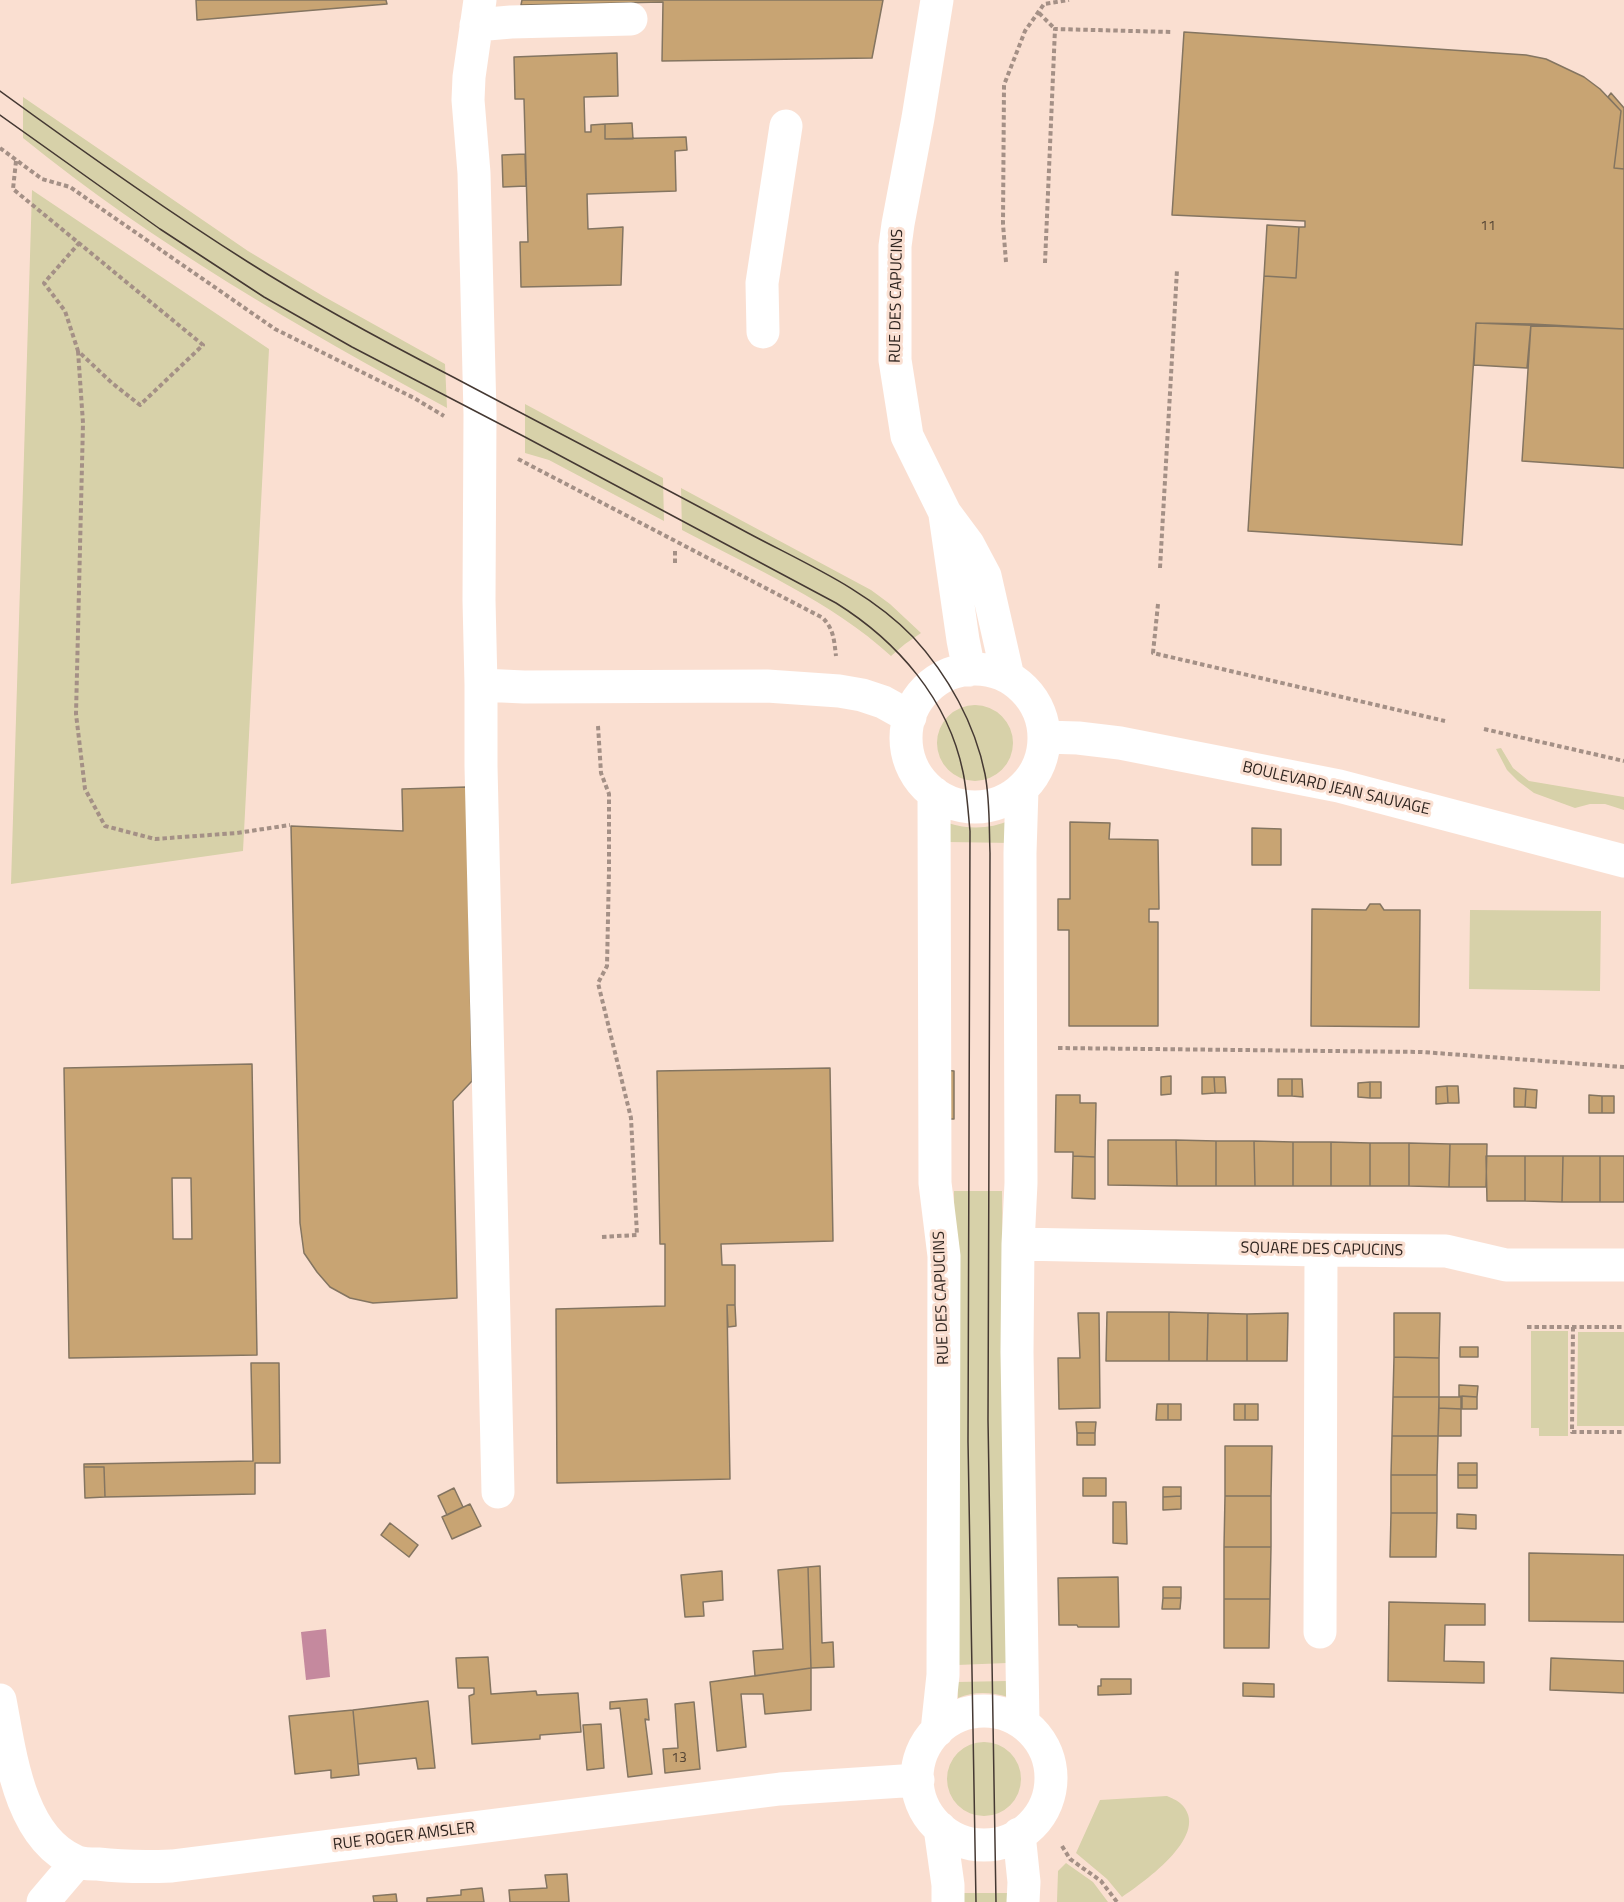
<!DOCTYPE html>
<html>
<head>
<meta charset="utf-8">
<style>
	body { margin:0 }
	canvas { display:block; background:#fadfd1 }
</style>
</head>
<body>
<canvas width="1624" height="1902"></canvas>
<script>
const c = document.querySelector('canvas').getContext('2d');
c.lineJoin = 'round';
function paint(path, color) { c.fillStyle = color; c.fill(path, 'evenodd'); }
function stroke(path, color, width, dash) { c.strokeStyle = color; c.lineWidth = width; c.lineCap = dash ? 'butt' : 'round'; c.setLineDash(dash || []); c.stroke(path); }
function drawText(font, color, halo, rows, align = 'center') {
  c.font = font + ' "Titillium Web",sans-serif'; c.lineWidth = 6; c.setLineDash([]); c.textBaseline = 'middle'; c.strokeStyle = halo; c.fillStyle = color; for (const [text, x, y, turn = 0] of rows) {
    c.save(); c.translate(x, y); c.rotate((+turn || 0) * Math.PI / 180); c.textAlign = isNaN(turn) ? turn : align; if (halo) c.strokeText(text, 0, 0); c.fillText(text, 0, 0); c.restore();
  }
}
paint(new Path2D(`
	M23,97L248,251L323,296L445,364L447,408C298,327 155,245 23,138Z
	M32,190L269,349L243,851L11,884Z
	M525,404L663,478L664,521L549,460L525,453Z
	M681,488L871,590L890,604L921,633L905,644L891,656C831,601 753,568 682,530Z
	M937 743a38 38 0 1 1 76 0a38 38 0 1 1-76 0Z
	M1501,748L1513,768L1529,781L1624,797V810L1605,804H1590L1575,808L1534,793L1518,781L1507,770L1496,749Z
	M1011,820L1012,843L948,842V823C970,830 990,829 1011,820Z
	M1470,910L1601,911L1600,991L1469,989Z
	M954,1191H1002L1007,1663L957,1665Z
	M1531,1331H1568V1436H1539V1428H1531Z
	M1578,1332H1624V1426H1577Z
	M1007,1681L1008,1697C991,1692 974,1691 958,1698L957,1682Z
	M947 1779a37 37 0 1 1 74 0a37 37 0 1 1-74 0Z
	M1167,1796C1171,1798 1177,1800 1180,1803C1214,1833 1144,1882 1122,1897L1107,1879L1076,1853L1100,1800Z
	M1066,1863L1093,1882L1108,1902H1057L1058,1871Z
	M962,1893H1011V1902H961Z`), '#d7d1a9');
paint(new Path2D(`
	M326,1629L330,1677L306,1680L301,1632Z`), '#c5899e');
const building = new Path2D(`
	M196,0H386L387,4L197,20Z
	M522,0H883L872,58L662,61L663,2L521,5Z
	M1184,32L1526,55L1546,59L1584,77L1600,89L1621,111L1614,168L1624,169V329L1476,323L1462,545L1248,531L1264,276L1296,278L1299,227H1305V221L1172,215Z
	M617,53L618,96L584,97L585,132H591V125L605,124V139L686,137L687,150L675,151L676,191L587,194L588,229L623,227L621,285L521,287L520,242H528L524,99H515L514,57Z
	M1611,93L1624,108V169L1614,168L1621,111L1608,97Z
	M632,123L633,139H605V124Z
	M525,154L526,186L503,187L502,155Z
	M1267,225L1299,227L1296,278L1264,276Z
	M1476,323L1531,324L1527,368L1474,365Z
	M1531,324L1624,329V468L1522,461Z
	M467,787L472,1081L453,1101L457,1298L373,1303L350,1298L330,1287L317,1272L304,1253L300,1223L291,826L403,831L402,789Z
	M1070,822L1110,823L1109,839L1158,840L1159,909H1149V922H1158V1026H1069V930H1058V899H1070Z
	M1252,828L1281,829V865H1252Z
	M1370,904H1380L1384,910H1420L1419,1027L1311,1026L1312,909L1366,910Z
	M252,1064L257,1355L69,1358L64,1068ZM172,1178H191L192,1239H173Z
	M830,1068L833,1241L721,1244L722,1265H735V1305H727L730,1479L557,1483L556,1309L665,1306V1244H660L657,1071Z
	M944,1070L954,1071V1119H945Z
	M1171,1076V1094L1161,1095V1077Z
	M1202,1077H1214L1215,1093L1202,1094Z
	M1214,1077H1225L1226,1093H1215Z
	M1278,1079H1292V1096H1278Z
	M1292,1079H1302L1303,1097L1292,1096Z
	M1370,1082H1381V1098H1370Z
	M1370,1082V1098L1358,1097V1083Z
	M1447,1086H1458L1459,1103H1448Z
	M1447,1086L1448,1103L1436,1104V1087Z
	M1514,1088L1526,1089L1525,1107H1514Z
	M1526,1089L1537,1090L1536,1108L1525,1107Z
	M1056,1095H1080V1103H1096L1095,1157L1073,1156V1152H1055Z
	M1589,1095L1602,1096V1113H1589Z
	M1602,1096H1614V1113H1602Z
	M1108,1140H1176L1177,1186L1108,1185Z
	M1176,1140L1216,1141V1186H1177Z
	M1216,1141H1254L1255,1186H1216Z
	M1254,1141L1293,1142V1186H1255Z
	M1293,1142H1331V1186H1293Z
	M1331,1142L1370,1143V1186H1331Z
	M1370,1143H1409V1186H1370Z
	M1409,1143L1450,1144L1449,1187L1409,1186Z
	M1450,1144H1487L1486,1187H1449Z
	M1073,1156L1095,1157V1199L1072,1198Z
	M1486,1156H1525V1201H1487Z
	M1525,1156H1563L1562,1202L1525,1201Z
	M1563,1156H1600V1202H1562Z
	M1600,1156H1624V1202H1600Z
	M727,1305H735L736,1326L728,1327Z
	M1107,1312H1169V1361H1106Z
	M1169,1312L1208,1313L1207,1361H1169Z
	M1078,1313H1099L1100,1408L1059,1409L1058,1358H1080Z
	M1208,1313L1247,1314V1361H1207Z
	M1288,1313L1287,1361H1247V1314Z
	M1394,1313H1440L1439,1358L1394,1357Z
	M1460,1347H1478V1357H1460Z
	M1394,1357L1439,1358V1397H1393Z
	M251,1363H279L280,1463H255V1494L105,1497L104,1467H84V1464L253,1461Z
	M1459,1385L1478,1386L1477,1397L1459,1396Z
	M1462,1396L1477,1397V1409H1462Z
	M1393,1397H1439L1438,1436H1392Z
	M1439,1397H1461V1409L1439,1408Z
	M1157,1404H1168V1420H1156Z
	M1168,1404H1181V1420H1168Z
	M1234,1404H1245V1420H1234Z
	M1245,1404H1258V1420H1245Z
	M1439,1408L1461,1409V1436H1438Z
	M1076,1422H1096L1095,1433H1077Z
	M1077,1433H1095V1445H1077Z
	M1392,1436H1438L1437,1475H1391Z
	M1225,1446H1272L1271,1496H1225Z
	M1458,1463H1477V1475H1458Z
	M84,1467H104L105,1497L85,1498Z
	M1391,1475H1437V1513H1391Z
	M1458,1475H1477V1488H1458Z
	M1083,1478H1106V1496H1083Z
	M1163,1487H1181V1496L1163,1497Z
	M454,1488L463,1507L447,1515L438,1496Z
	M1181,1496V1509L1163,1510V1497Z
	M1225,1496H1271V1547H1224Z
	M1113,1502H1126L1127,1544L1113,1543Z
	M470,1504L481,1526L452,1539L442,1517Z
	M1391,1513H1437L1436,1557H1390Z
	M1457,1514L1476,1515V1529L1457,1528Z
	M390,1523L418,1545L409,1557L381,1535Z
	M1224,1547H1271L1270,1599H1224Z
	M1529,1553L1624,1555V1622L1529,1621Z
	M820,1566L822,1643L833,1642L834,1667L811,1668L808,1567Z
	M808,1567L811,1668L755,1676L753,1651L783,1649L778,1570Z
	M722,1571L723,1600L703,1602L704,1616L685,1617L681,1575Z
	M1118,1577L1119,1627H1078L1077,1625H1059L1058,1578Z
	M1163,1587H1181V1598H1163Z
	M1163,1598H1181L1180,1609H1162Z
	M1224,1599H1270L1269,1648H1224Z
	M1389,1602L1485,1604V1625H1445L1444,1661L1484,1662V1683L1388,1681Z
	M488,1657L491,1694L536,1691L537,1695L578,1693L581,1732L540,1735V1739L472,1744L469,1696L474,1694V1688H458L456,1658Z
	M1551,1658L1624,1661V1693L1550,1690Z
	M811,1668V1710L765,1714L763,1694H741L746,1747L717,1751L710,1682Z
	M1101,1679H1131V1694L1098,1695V1686H1101Z
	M1243,1683L1274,1684V1697L1243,1696Z
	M647,1699L649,1720L645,1719L652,1774L628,1777L620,1708L610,1709V1702Z
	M428,1701L435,1768L418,1769L416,1758L358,1764L353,1710Z
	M694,1702L700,1769L665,1773L663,1749L678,1748L675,1704Z
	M353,1710L359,1775L331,1778V1770L295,1774L289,1716Z
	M601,1724L604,1768L587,1770L583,1725Z
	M567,1874L569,1902H510L509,1890L547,1888L545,1875Z
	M482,1888L484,1902H427V1898L461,1895V1890Z
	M396,1894L397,1902H374L373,1896Z`);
paint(building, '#c8a473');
stroke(building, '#847561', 1.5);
stroke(new Path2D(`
	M1039,13L1055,29
	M0,148L42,179L70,187L275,329L414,398L444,416
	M16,161L13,189L203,345L140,405L112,383L78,351L65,311L44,283L80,242
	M1006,262L1003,224L1004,85L1025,31L1044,4L1069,0
	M1045,263L1055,29L1172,32
	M78,351L83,423L76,714L85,789L105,826L155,839L237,833L290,825
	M518,459L823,618C834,630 834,640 836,656
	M675,551V566
	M1160,568L1177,270
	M1158,604L1153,653L1445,721
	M598,726L601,773L609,794V870L607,966L598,983L631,1118L637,1235L601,1237
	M1484,729L1624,761
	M1058,1048L1422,1052L1624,1067
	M1527,1327H1624
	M1573,1327L1572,1432H1624
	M1062,1846L1070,1859L1101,1881L1117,1902`), '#a49086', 4, [4.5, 3]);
stroke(new Path2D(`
	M480,0L469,77L468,100L474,173L480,414L479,600L481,685V766L498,1492
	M937,0L918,118L898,224L895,246V360L907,436L945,513L968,544L985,576L1008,677
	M476,25L511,22L631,19
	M763,332L762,283L786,126
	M945,515L963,640L969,670
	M906 738a69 69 0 1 1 138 0a69 69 0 1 1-138 0Z
	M481,685L524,687L767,686L839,691L862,695L883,702L910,717
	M1044,737L1078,738L1120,743L1339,786L1624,861
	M1022,789L1020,853L1021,1183L1018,1244L1017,1352L1023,1723
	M934,793L935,1183L944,1256L943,1675L937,1731
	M1018,1244L1321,1250L1446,1251L1506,1265H1624
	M1320,1632L1321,1250
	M0,1700C10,1752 19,1837 75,1861C81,1864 90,1864 98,1864C123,1867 147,1867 172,1866L780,1789L918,1780
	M917 1778a67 67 0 1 1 134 0a67 67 0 1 1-134 0Z
	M940,1828L948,1885V1902
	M1019,1834L1024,1882L1023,1902
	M43,1902L77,1862`), '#fff', 33);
stroke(new Path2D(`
	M0,91C81,150 163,208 248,262C314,304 383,341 453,377C551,429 650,480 748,533C804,563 868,590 913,637C948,675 975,724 985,774C990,800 989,827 990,853L988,1420L996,1902
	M0,115L160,229L264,297L352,347L525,437L836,603C897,641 948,699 963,772C967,791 968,811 970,831L968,1441L976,1902`), '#453933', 1.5);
drawText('14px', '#554535', null, [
	["11",1488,227],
	["13",679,1759]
]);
drawText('16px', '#2f2520', '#fadfd1', [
	["RUE DES CAPUCINS",897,296,-89],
	["BOULEVARD JEAN SAUVAGE",1336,789,13],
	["SQUARE DES CAPUCINS",1322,1250,1],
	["RUE DES CAPUCINS",942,1298,-92],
	["RUE ROGER AMSLER",404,1837,-7]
]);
</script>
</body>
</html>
